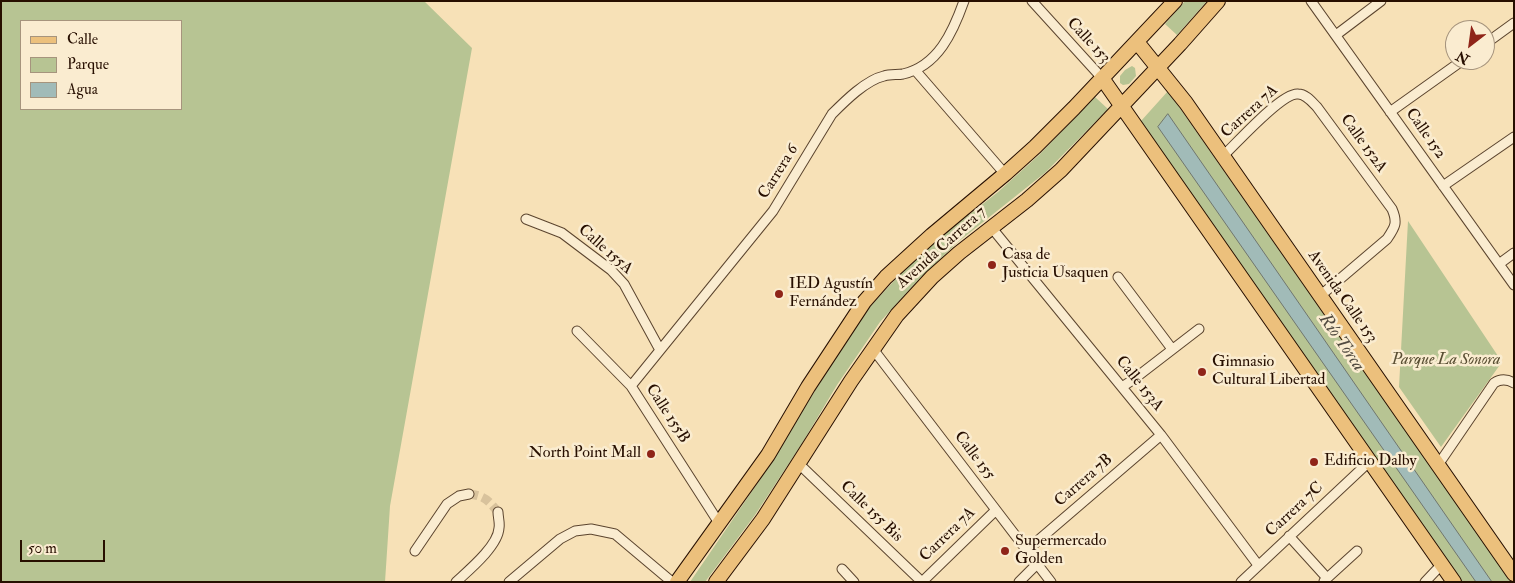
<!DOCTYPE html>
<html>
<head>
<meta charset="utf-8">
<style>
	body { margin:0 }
	#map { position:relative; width:1515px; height:583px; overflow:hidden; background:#f7e1b7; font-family:"IM FELL Double Pica",serif }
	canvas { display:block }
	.frame { position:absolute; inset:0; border:2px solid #270f00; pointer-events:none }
	.legend { position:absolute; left:20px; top:20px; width:162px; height:90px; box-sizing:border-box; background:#faecd0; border:1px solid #a6947d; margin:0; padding:6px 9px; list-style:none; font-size:15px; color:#270f00 }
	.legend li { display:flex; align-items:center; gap:10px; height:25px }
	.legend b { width:25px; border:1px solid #a6947d }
	.north { position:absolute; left:1445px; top:20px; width:50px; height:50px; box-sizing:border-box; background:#faecd0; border:1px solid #a6947d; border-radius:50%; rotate:210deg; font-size:14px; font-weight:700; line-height:20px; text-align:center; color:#270f00 }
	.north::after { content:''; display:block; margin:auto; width:18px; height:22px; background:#8f2418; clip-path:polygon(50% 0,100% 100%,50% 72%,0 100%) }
	.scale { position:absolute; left:20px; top:540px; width:85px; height:22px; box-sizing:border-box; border:2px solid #270f00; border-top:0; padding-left:6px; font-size:15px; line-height:18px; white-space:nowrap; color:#270f00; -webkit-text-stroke:4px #faecd0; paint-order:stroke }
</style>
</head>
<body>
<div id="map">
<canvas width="1515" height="583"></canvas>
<div class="frame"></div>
<ul class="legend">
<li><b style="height:6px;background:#ecc07c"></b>Calle</li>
<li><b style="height:14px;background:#b7c493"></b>Parque</li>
<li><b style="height:14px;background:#a1bbb8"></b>Agua</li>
</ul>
<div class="north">N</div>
<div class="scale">50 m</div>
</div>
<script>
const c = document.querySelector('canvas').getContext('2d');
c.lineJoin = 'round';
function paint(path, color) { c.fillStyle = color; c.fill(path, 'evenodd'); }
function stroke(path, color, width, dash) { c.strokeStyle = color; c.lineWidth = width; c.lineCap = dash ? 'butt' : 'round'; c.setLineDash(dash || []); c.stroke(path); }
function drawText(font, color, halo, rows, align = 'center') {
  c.font = font + ' "IM FELL Double Pica",serif'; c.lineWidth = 5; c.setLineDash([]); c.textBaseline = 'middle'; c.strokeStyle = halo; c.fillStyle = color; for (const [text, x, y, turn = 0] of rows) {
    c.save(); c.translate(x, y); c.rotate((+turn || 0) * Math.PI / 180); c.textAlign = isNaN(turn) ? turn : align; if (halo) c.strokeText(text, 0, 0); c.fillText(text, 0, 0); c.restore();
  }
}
paint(new Path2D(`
	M1,1H424L472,48L390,506L385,582H1ZM181,21V109H21V21Z
	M1185,1H1207L1177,35L1165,24Z
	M1132,66L1135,68L1136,76L1129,84L1123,85L1120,83V76L1125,70Z
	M1168,91L1365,373L1513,582H1462L1331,397L1141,121Z
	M1095,97L1108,109L1046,172L958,242L920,278L880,322L837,385L801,445L755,515L705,582H690L759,481L839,352L866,311L905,269L937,240L998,192L1039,155Z
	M1408,221L1502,362L1441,447L1399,387Z`), '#b7c493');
const water = new Path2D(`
	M1168,114L1492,582H1476L1158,127Z`);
paint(water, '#a1bbb8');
stroke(water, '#70766e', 1);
stroke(new Path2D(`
	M469,494C485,496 488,500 498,512`), '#d8c29c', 9, [9, 4.5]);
const street = new Path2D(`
	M1032,1L1102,78
	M1311,1L1514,285
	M1336,35L1381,1
	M1485,44L1514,23
	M915,70L1005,174
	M1390,112L1463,60
	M1223,156C1236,144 1282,92 1298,94C1306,94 1312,102 1317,107L1392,209C1398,223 1395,227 1387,239L1320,296
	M1443,186L1514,137
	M526,219L562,233L611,270L624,284L660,350
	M991,227L1161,435L1258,565
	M1499,264L1514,253
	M1118,277L1172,349
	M577,331L631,386L719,523
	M873,349L1051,582
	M631,386L773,211L832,114C845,101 866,80 884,76C890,74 897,75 903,74C938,66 953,32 964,1
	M1122,387L1134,379L1199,329
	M799,464L922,582
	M1438,465L1494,383C1500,379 1507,379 1514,383
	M1289,536L1327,578
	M1027,550L1161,435
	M415,551L447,504L459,496L469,494
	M842,569L854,582
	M1324,581L1357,551
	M456,582C469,570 498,546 499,528C500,523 498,517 498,512
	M509,582L560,539L575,531L591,529L615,534L672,582
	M922,582L996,510
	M1019,582L1037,564
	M1241,582L1370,461
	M1425,582L1442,564`);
const primary = new Path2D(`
	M1137,42L1186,103L1514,574
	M1102,78L1454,582
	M677,582L768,455L808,387L864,302L886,277L932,235L1005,174L1035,147L1074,108L1175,1
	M716,582L763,519L851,381L897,315L932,277L959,253L1027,200L1061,170L1180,44L1218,1`);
stroke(street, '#5b442e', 11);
stroke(primary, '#270f00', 16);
stroke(street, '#faecd0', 9);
stroke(primary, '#ecc07c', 14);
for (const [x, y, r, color] of [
	[992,265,5,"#8f2418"],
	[779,294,5,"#8f2418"],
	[1202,372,5,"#8f2418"],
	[651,454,5,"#8f2418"],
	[1314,462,5,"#8f2418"],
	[1005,551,5,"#8f2418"]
]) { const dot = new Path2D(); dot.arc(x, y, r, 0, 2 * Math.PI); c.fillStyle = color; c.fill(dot); stroke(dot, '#faecd0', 2); }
drawText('16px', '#270f00', '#faecd0', [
	["Calle 153",1088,41,47],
	["Carrera 7A",1250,112,-42],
	["Calle 152",1425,134,55],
	["Calle 152A",1363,144,54],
	["Carrera 6",779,172,-58],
	["Avenida Carrera 7",942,248,-42],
	["Calle 155A",605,250,41],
	["Avenida Calle 153",1342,297,55],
	["Calle 153A",1139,384,51],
	["Calle 155B",667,414,57],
	["Calle 155",974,456,53],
	["Carrera 7B",1084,481,-41],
	["Carrera 7C",1295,510,-43],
	["Calle 155 Bis",871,512,44],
	["Carrera 7A",948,535,-44]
]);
drawText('16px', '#270f00', '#faecd0', [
	["Casa de",1002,256],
	["Justicia Usaquen",1002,274],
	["IED Agustín",789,285],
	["Fernández",789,303],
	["Gimnasio",1212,363],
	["Cultural Libertad",1212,381],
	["North Point Mall",641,454,"right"],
	["Edificio Dalby",1324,462],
	["Supermercado",1015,542],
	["Golden",1015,560]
], 'left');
drawText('italic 16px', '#594e33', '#faecd0', [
	["Parque La Sonora",1446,361]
]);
drawText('italic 18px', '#524b40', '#faecd0', [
	["Río Torca",1341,343,55]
]);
</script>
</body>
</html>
